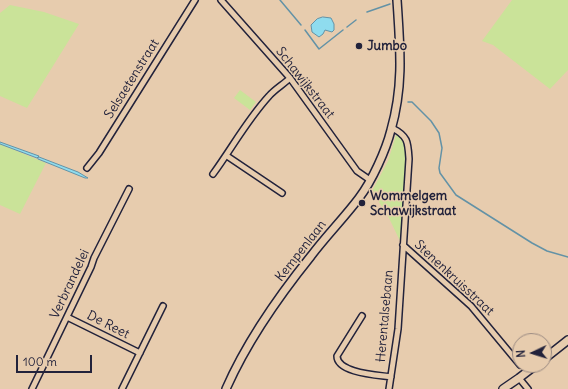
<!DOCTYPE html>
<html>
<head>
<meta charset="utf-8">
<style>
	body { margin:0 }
	#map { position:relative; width:568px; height:389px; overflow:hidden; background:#e7ccae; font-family:Delius,sans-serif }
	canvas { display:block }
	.north { position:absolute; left:512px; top:333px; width:40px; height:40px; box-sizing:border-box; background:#e7ccae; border:1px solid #988880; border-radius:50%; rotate:266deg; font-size:11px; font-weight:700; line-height:16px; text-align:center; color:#22223b }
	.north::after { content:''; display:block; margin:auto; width:14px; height:18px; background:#22223b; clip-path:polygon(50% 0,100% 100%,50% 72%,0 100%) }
	.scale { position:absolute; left:16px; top:355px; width:76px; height:18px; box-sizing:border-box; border:2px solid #22223b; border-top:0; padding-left:5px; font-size:12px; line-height:14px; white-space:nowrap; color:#22223b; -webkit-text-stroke:3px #e7ccae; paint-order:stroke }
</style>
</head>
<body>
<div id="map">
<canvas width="568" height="389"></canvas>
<div class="north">N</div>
<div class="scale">100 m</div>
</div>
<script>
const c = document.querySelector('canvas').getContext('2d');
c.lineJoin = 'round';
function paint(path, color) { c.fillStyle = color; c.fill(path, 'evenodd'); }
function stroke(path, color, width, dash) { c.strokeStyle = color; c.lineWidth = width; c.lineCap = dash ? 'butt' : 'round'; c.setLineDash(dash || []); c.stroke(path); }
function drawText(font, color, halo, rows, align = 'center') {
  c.font = font + ' Delius,sans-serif'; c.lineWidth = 3; c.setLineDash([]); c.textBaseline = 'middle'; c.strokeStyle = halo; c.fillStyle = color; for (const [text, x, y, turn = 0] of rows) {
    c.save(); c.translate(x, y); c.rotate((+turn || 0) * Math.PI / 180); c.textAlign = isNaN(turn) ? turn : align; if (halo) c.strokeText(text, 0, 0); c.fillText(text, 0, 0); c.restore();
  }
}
paint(new Path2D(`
	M512,0H568V70L550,89L493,45L482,41Z
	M10,5L44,12L79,24L27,108L0,96V13Z
	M240,90L256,102L250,110L234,98Z
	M398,134L405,143L406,161L401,241L399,239L389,218L372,191L388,161L396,135Z
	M0,144L46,163L20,214L0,205Z`), '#cae399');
const water = new Path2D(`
	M323,17L331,18L334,24V30L332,32L325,30L323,34L319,37L312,32L311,25L317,19Z
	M0,142L39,156L37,158L0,144Z
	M39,157L78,172L88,178H85L38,159Z`);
paint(water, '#8fdcee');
stroke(water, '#6392a6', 1);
stroke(new Path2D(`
	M280,0L301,25
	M367,12L390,4
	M347,27L356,20
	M305,30L319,49L343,30
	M408,102H412L431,121L439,133L442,148L439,168L440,173L456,195L532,243L547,251L568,257`), '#6392a6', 1.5);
const street = new Path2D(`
	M221,0L290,78L357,171L370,180
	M227,156L282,193
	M87,168L99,153L195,0
	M213,174C232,148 247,120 269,96C275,89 284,84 290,78
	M403,245L471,306L520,365
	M362,316L337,356C337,373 378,375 391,377
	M67,317L140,353
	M519,378L528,389
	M32,389L91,267L94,258L129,189
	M122,389L163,306
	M389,389L398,329L409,159C408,142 408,136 392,128`);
const secondary = new Path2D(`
	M544,359L568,340
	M226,389C247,341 278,297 311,256C326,236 344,218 359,198C372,181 386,150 391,130C404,84 400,47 397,0
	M503,389L519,378L536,365`);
stroke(street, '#22223b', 8);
stroke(secondary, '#22223b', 10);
stroke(street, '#e7ccae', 5);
stroke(secondary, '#e7ccae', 7);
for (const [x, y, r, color] of [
	[359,46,4,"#22223b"],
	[362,203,4,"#22223b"]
]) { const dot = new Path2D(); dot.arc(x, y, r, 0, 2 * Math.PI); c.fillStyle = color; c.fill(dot); stroke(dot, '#e7ccae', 1.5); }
drawText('bold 13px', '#22223b', '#e7ccae', [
	["Jumbo",367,46],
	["Wommelgem",370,196],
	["Schawijkstraat",370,211]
], 'left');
drawText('13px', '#22223b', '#e7ccae', [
	["Selsaetenstraat",132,79,-58],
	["Schawijkstraat",305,83,52],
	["Kempenlaan",301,251,-52],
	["Stenenkruisstraat",454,278,43],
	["Verbrandelei",70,284,-65],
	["Herentalsebaan",385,316,-85],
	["De Reet",108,325,27]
]);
</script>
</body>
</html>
